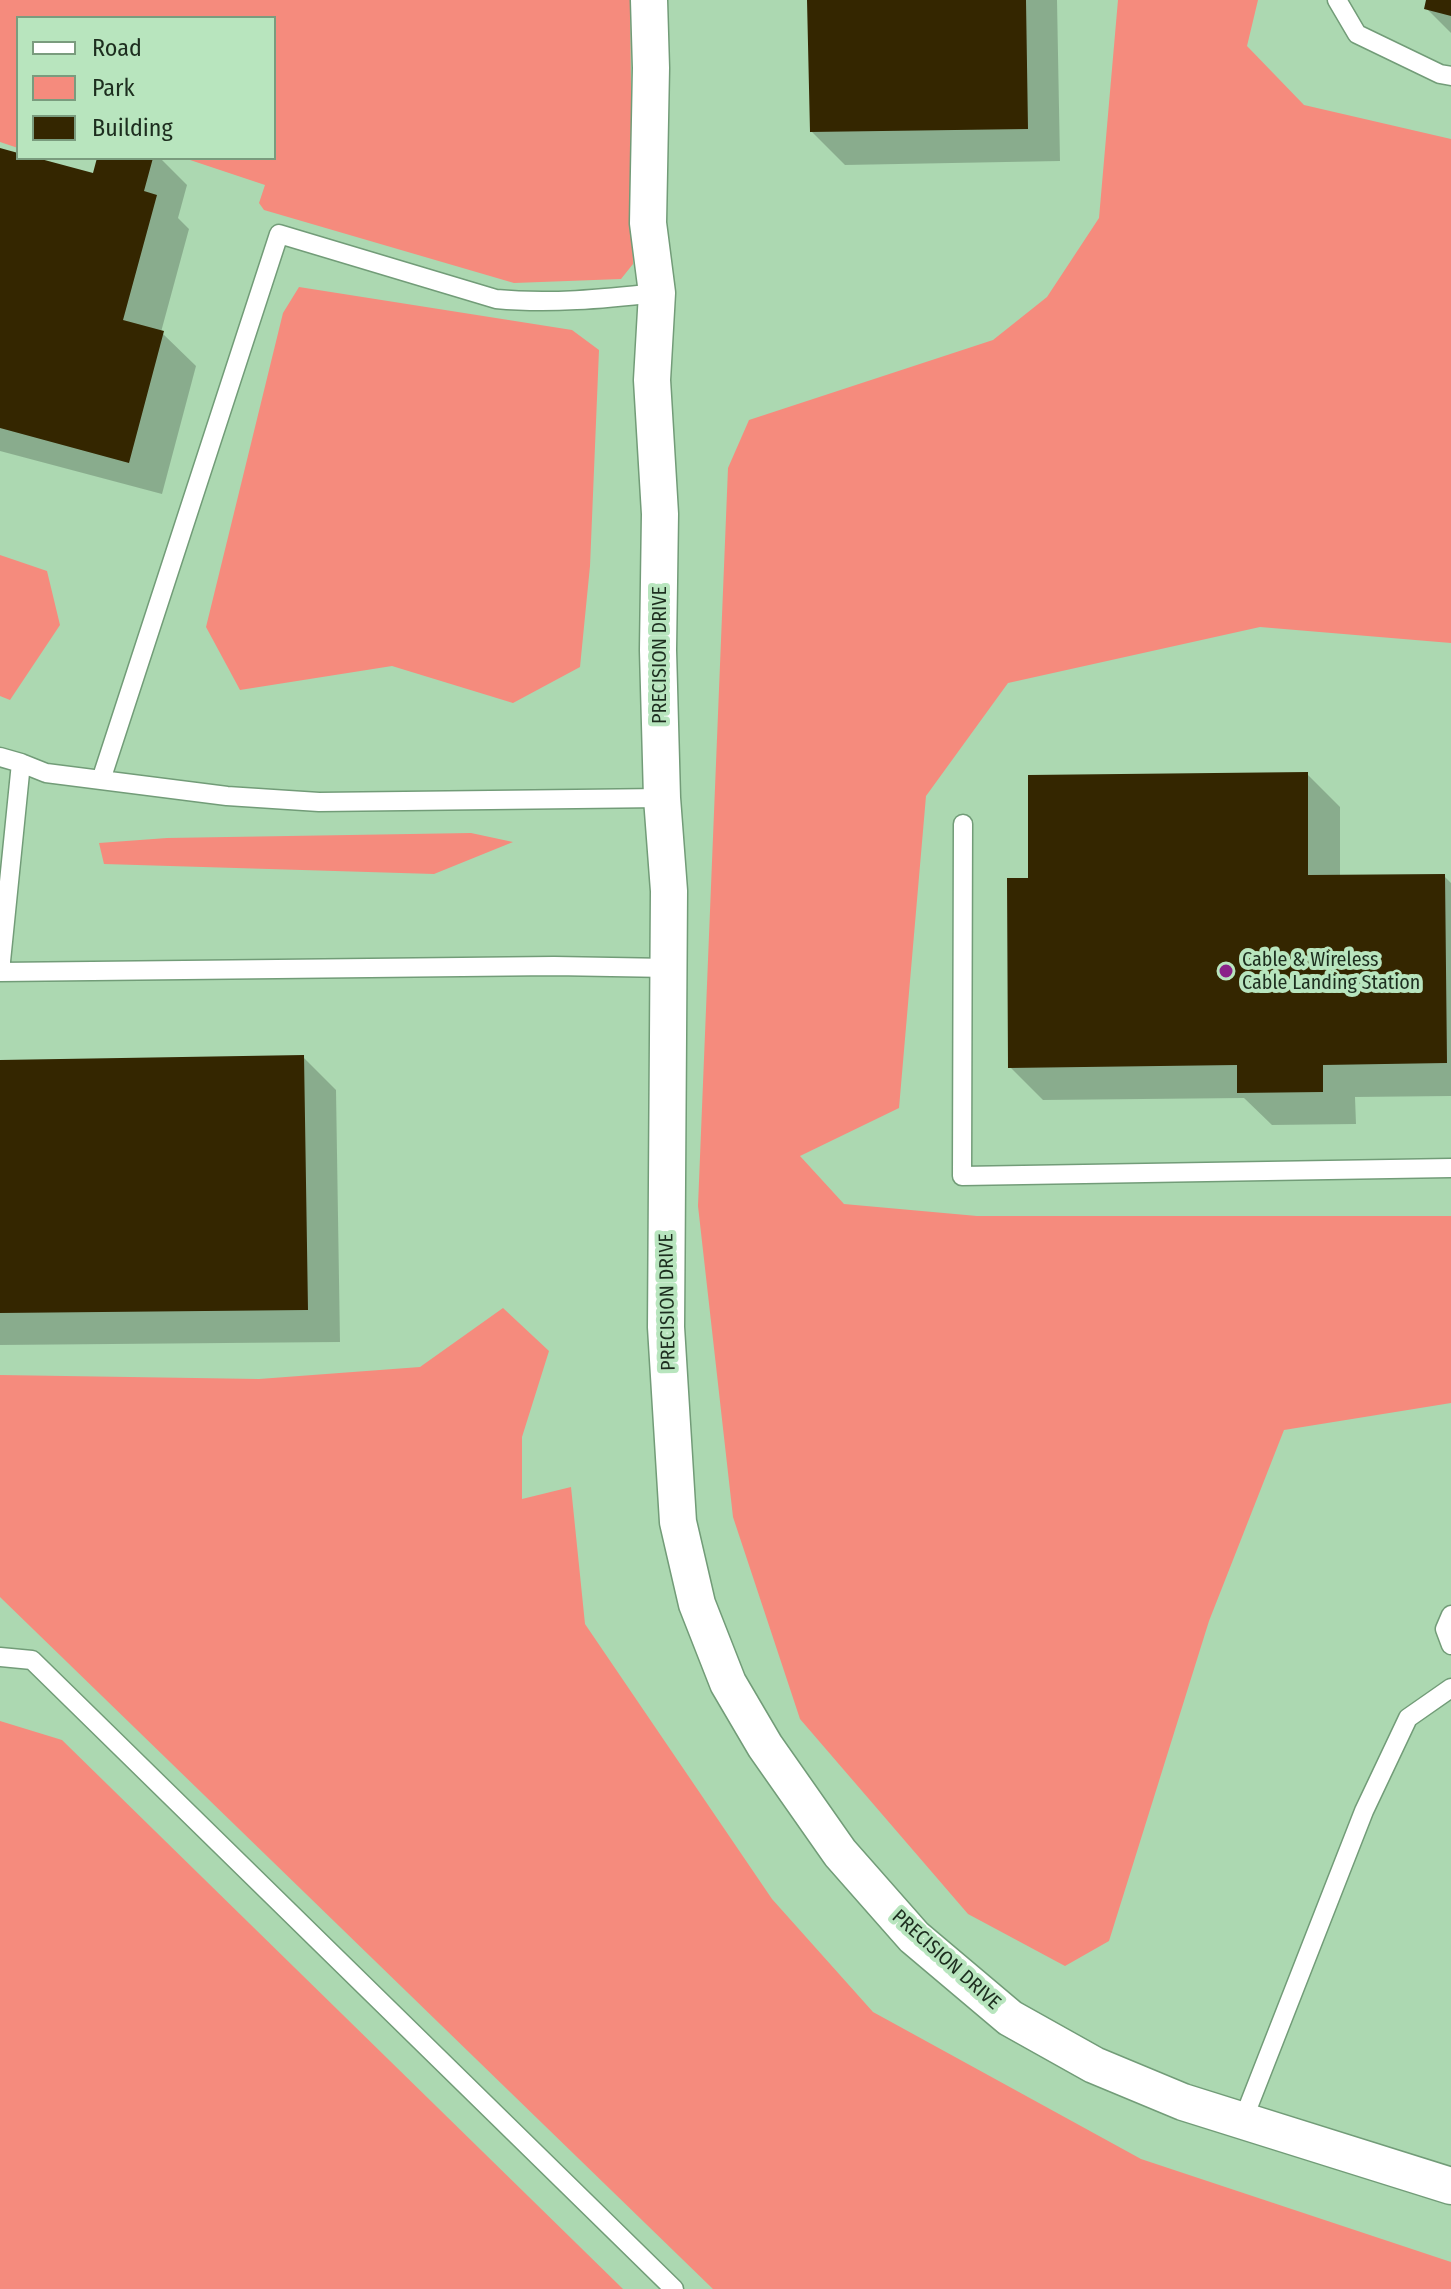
<!DOCTYPE html>
<html>
<head>
<meta charset="utf-8">
<style>
	body { margin:0 }
	#map { position:relative; width:1451px; height:2289px; overflow:hidden; background:#acd8b1; font-family:"Fira Sans Condensed",sans-serif }
	canvas { display:block }
	.legend { position:absolute; left:16px; top:16px; width:260px; height:144px; box-sizing:border-box; background:#b8e5be; border:2px solid #7a9c7e; margin:0; padding:10px 14px; list-style:none; font-size:24px; color:#1d2e1f }
	.legend li { display:flex; align-items:center; gap:16px; height:40px }
	.legend b { width:40px; border:2px solid #7a9c7e }
</style>
</head>
<body>
<div id="map">
<canvas width="1451" height="2289"></canvas>
<ul class="legend">
<li><b style="height:10px;background:#fff"></b>Road</li>
<li><b style="height:22px;background:#f58b7d"></b>Park</li>
<li><b style="height:22px;background:#342600"></b>Building</li>
</ul>
</div>
<script>
const c = document.querySelector('canvas').getContext('2d');
c.lineJoin = 'round';
function paint(path, color) { c.fillStyle = color; c.fill(path, 'evenodd'); }
function stroke(path, color, width, dash) { c.strokeStyle = color; c.lineWidth = width; c.lineCap = dash ? 'butt' : 'round'; c.setLineDash(dash || []); c.stroke(path); }
function drawText(font, color, halo, rows, align = 'center') {
  c.font = font + ' "Fira Sans Condensed",sans-serif'; c.lineWidth = 8; c.setLineDash([]); c.textBaseline = 'middle'; c.strokeStyle = halo; c.fillStyle = color; for (const [text, x, y, turn = 0] of rows) {
    c.save(); c.translate(x, y); c.rotate((+turn || 0) * Math.PI / 180); c.textAlign = isNaN(turn) ? turn : align; if (halo) c.strokeText(text, 0, 0); c.fillText(text, 0, 0); c.restore();
  }
}
paint(new Path2D(`
	M0,0H630L633,264L621,279L514,283L264,210L259,203L265,185L184,158H274V18H18V148L0,142Z
	M1118,0H1258L1247,46L1304,105L1451,139V643L1260,627L1008,683L926,796L899,1108L800,1156L844,1204L977,1216H1451V1403L1284,1430L1209,1621L1109,1941L1065,1966L968,1914L800,1719L733,1517L698,1206L728,468L749,420L993,340L1047,297L1099,218Z
	M299,287L572,330L599,350L590,566L580,667L513,703L392,666L240,690L206,627L283,313Z
	M0,555L47,571L60,625L10,700L0,696Z
	M471,833L513,842L434,874L104,864L99,843L167,838Z
	M503,1308L549,1351L522,1437V1499L571,1487L585,1624L772,1899L873,2012L1141,2159L1451,2262V2289H713L0,1597V1375L259,1379L420,1367Z
	M0,1721L62,1740L623,2289H0Z`), '#f58b7d');
paint(new Path2D(`
	M809,0H1057L1060,161L845,165L812,132Z
	M1428,0H1451V33L1426,8Z
	M0,150L18,155V158H29L94,176L99,158H160L187,185L178,218L189,229L161,332L196,366L162,494L0,451Z
	M1307,774L1340,807V877L1444,876L1451,883V1096L1355,1097L1356,1124L1272,1125L1244,1098L1043,1100L1010,1067L1030,880Z
	M303,1057L336,1090L340,1342L0,1345V1062Z`), '#0003');
paint(new Path2D(`
	M807,0H1026L1028,129L810,132Z
	M1426,0H1451V16L1424,9Z
	M0,148L18,153V158H37L93,173L97,158H153L144,191L157,195L123,320L164,331L129,463L0,428Z
	M1308,772V875L1445,874L1447,1063L1323,1065V1092L1237,1093V1065L1008,1068L1007,878H1028V775Z
	M304,1055L308,1310L0,1313V1060Z`), '#342600');
const service = new Path2D(`
	M1337,0L1357,34L1440,74L1451,76
	M0,757L21,763L0,971
	M21,763L46,773L227,796L319,802L662,798
	M101,780L279,234L496,299C549,304 603,299 657,293
	M963,824L962,1176L1451,1168
	M0,972L554,966L669,968
	M1451,1615L1445,1629L1451,1645
	M0,1657L32,1660L674,2289
	M1243,2120L1364,1811L1408,1718L1451,1688`);
const minor = new Path2D(`
	M649,0L651,68L648,223L657,293L652,380L660,514L658,650L662,798L669,891L666,1327L678,1522L697,1604L728,1683L765,1746L840,1853L914,1937L1010,2018L1094,2065L1183,2102L1451,2186`);
stroke(service, '#729c78', 21);
stroke(minor, '#729c78', 39);
stroke(service, '#fff', 18);
stroke(minor, '#fff', 36);
for (const [x, y, r, color] of [
	[1226,971,8,"#8a2389"]
]) { const dot = new Path2D(); dot.arc(x, y, r, 0, 2 * Math.PI); c.fillStyle = color; c.fill(dot); stroke(dot, '#b8e5be', 3); }
drawText('20px', '#1d2e1f', '#b8e5be', [
	["PRECISION DRIVE",660,655,-90],
	["PRECISION DRIVE",668,1302,-91],
	["PRECISION DRIVE",946,1960,42]
]);
drawText('20px', '#1d2e1f', '#b8e5be', [
	["Cable & Wireless",1242,960],
	["Cable Landing Station",1242,983]
], 'left');
</script>
</body>
</html>
